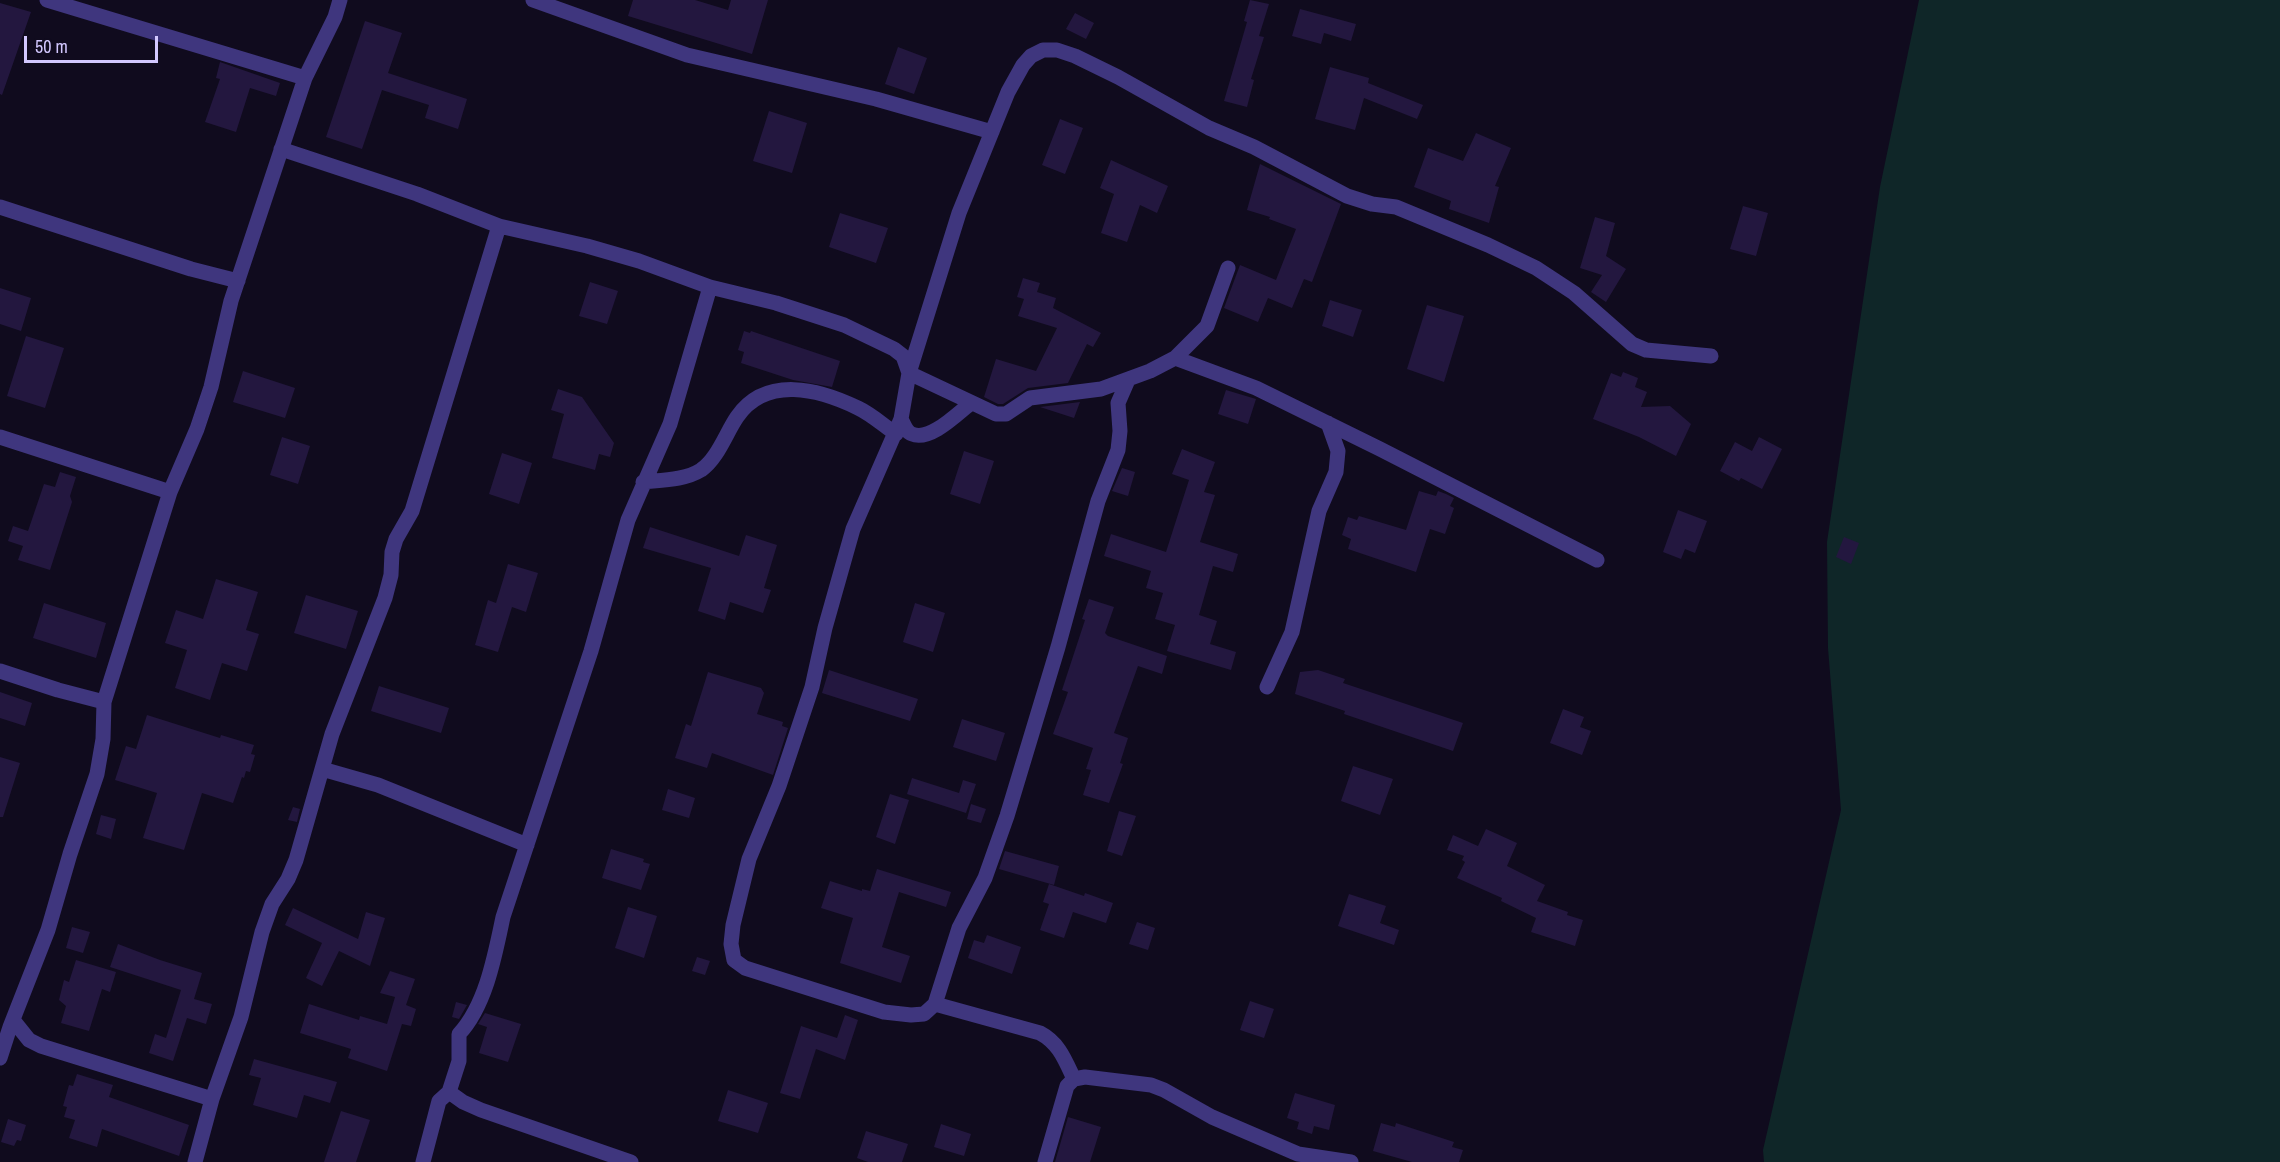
<!DOCTYPE html>
<html>
<head>
<meta charset="utf-8">
<style>
	body { margin:0 }
	#map { position:relative; width:2280px; height:1162px; overflow:hidden; background:#100b1e; font-family:"Archivo Narrow",sans-serif }
	canvas { display:block }
	.scale { position:absolute; left:24px; top:36px; width:134px; height:27px; box-sizing:border-box; border:3px solid #d3c8ff; border-top:0; padding-left:8px; font-size:18px; line-height:21px; white-space:nowrap; color:#d3c8ff; -webkit-text-stroke:4px #100b1e; paint-order:stroke }
</style>
</head>
<body>
<div id="map">
<canvas width="2280" height="1162"></canvas>
<div class="scale">50 m</div>
</div>
<script>
const c = document.querySelector('canvas').getContext('2d');
c.lineJoin = 'round';
function paint(path, color) { c.fillStyle = color; c.fill(path, 'evenodd'); }
function stroke(path, color, width, dash) { c.strokeStyle = color; c.lineWidth = width; c.lineCap = dash ? 'butt' : 'round'; c.setLineDash(dash || []); c.stroke(path); }
paint(new Path2D(`
	M1919,0H2280V1162H1764L1763,1150L1841,810L1828,648L1827,542L1880,187Z`), '#0f2628');
paint(new Path2D(`
	M633,0H695L728,10L731,0H768L752,54L628,16Z
	M1250,0L1269,4L1259,36L1264,37L1251,79L1254,80L1247,107L1224,101L1247,22L1244,21Z
	M0,3L31,12L2,95L0,94Z
	M1300,9L1356,24L1351,41L1324,33L1321,44L1292,36Z
	M1075,13L1094,23L1086,39L1066,29Z
	M365,21L402,33L388,73L467,99L458,129L425,118L429,105L382,90L362,149L326,137Z
	M898,47L927,58L914,94L885,84Z
	M220,62L280,83L276,96L250,88L236,132L205,122L220,79L216,78Z
	M1330,67L1369,78L1368,83L1423,105L1417,119L1364,98L1355,130L1315,119Z
	M769,111L807,123L792,173L753,161Z
	M1060,119L1083,128L1065,174L1042,165Z
	M1476,133L1511,148L1495,186L1499,187L1489,223L1449,209L1451,201L1414,187L1428,148L1463,161Z
	M1111,160L1168,186L1157,213L1140,205L1127,242L1101,233L1114,194L1100,188Z
	M1260,164L1341,204L1312,282L1304,279L1292,308L1268,298L1258,322L1224,308L1234,281L1240,265L1276,280L1296,229L1269,219L1270,217L1247,210Z
	M1743,206L1768,213L1756,256L1730,249Z
	M840,213L888,228L876,263L829,247Z
	M1595,217L1615,223L1606,256L1626,269L1606,302L1591,292L1602,275L1580,268Z
	M1023,278L1040,283L1037,292L1056,298L1053,308L1101,333L1093,347L1087,344L1068,383L1028,388L1003,404H998L984,397L996,359L1036,371L1057,328L1018,316L1024,299L1017,297Z
	M590,282L618,291L607,324L579,316Z
	M0,288L31,298L21,331L0,324Z
	M1330,300L1362,310L1353,337L1322,326Z
	M1427,305L1464,316L1444,382L1407,369Z
	M744,331L750,333L751,331L840,361L832,387L793,380L741,363L744,352L738,350Z
	M26,336L64,348L45,408L7,396Z
	M243,371L295,388L285,418L233,402Z
	M1623,372L1638,378L1635,387L1647,392L1641,407L1670,406L1691,424L1676,456L1639,437L1593,419L1611,373L1621,377Z
	M558,389L582,397L614,443L610,457L599,454L595,470L552,458L564,414L551,410Z
	M1226,390L1256,399L1248,424L1218,414Z
	M1080,402L1074,418L1040,407Z
	M282,437L310,446L298,484L270,475Z
	M1759,437L1782,449L1762,489L1741,478L1739,481L1720,471L1735,442L1752,451Z
	M1182,449L1215,462L1204,492L1215,495L1200,542L1238,554L1233,572L1213,566L1199,615L1217,621L1210,644L1236,652L1231,670L1167,651L1175,625L1155,619L1163,593L1146,588L1151,571L1104,556L1111,534L1166,552L1189,480L1172,474Z
	M964,451L994,461L980,504L950,494Z
	M502,453L532,463L519,504L489,494Z
	M1122,468L1135,472L1128,496L1112,491Z
	M60,472L76,477L70,496L72,502L50,570L18,560L23,546L8,541L13,526L28,531L44,484L55,487Z
	M1419,491L1436,496L1438,491L1446,494L1454,498L1450,506L1454,508L1445,534L1430,529L1416,572L1348,549L1351,539L1342,535L1348,517L1357,520L1359,516L1406,530Z
	M1678,510L1707,521L1695,553L1685,549L1681,559L1663,552Z
	M650,527L739,556L746,535L777,545L764,588L771,590L763,613L730,602L725,620L698,611L711,568L643,548Z
	M1844,537L1859,543L1851,564L1836,557Z
	M508,564L538,573L526,612L512,607L498,652L475,645L488,600L496,603Z
	M216,579L258,592L246,630L259,634L247,671L222,663L210,700L175,688L187,650L165,643L176,610L203,619Z
	M306,595L358,611L346,649L294,633Z
	M1089,599L1114,607L1105,633L1108,636L1167,656L1162,674L1138,666L1114,733L1128,738L1120,763L1123,764L1109,803L1083,795L1091,770L1086,769L1093,748L1053,734L1068,692L1062,690L1085,620L1082,619Z
	M44,603L106,623L96,658L33,638Z
	M915,603L945,613L933,652L903,642Z
	M829,670L918,699L910,721L822,693Z
	M1318,670L1345,679L1343,683L1463,723L1453,751L1344,714L1345,711L1295,694L1300,672Z
	M708,672L761,688L764,693L757,714L783,722L782,726L788,728L773,775L712,753L707,768L675,758L686,724L691,726Z
	M379,686L449,708L441,733L371,711Z
	M0,692L32,703L25,726L0,718Z
	M1563,709L1584,717L1580,727L1591,731L1582,755L1550,743Z
	M147,715L220,738L221,735L254,745L251,754L255,755L250,772L246,771L244,778L242,777L233,803L202,793L184,850L143,838L157,793L115,780L126,746L136,749Z
	M962,719L1005,733L996,761L953,747Z
	M0,757L20,763L3,817H0Z
	M1353,766L1393,779L1380,815L1341,801Z
	M912,778L959,793L963,780L976,784L966,813L907,794Z
	M668,789L695,798L689,818L662,810Z
	M890,794L909,800L895,844L876,837Z
	M971,804L986,809L981,823L967,819Z
	M293,807L300,809L297,822L288,820Z
	M1119,811L1136,816L1122,856L1107,851Z
	M101,815L116,819L111,839L96,834Z
	M1486,829L1517,843L1507,866L1545,885L1537,901L1568,912L1567,915L1583,920L1575,946L1531,932L1536,918L1501,901L1502,898L1457,878L1465,862L1462,860L1464,856L1447,850L1453,835L1478,846Z
	M611,849L644,859L643,862L650,864L641,890L602,878Z
	M1005,851L1059,866L1054,885L999,869Z
	M877,869L951,892L946,907L899,892L882,947L910,956L901,983L840,963L853,918L821,908L830,881L862,891V889L870,891Z
	M1049,884L1084,896L1085,893L1113,903L1106,923L1073,912L1064,938L1040,930L1049,904L1043,902Z
	M1349,894L1386,906L1380,923L1399,930L1394,945L1338,926Z
	M628,907L657,916L644,958L615,948Z
	M293,908L358,939L366,912L385,918L370,966L339,951L322,986L306,978L322,943L285,925Z
	M1137,922L1155,928L1148,950L1129,944Z
	M72,927L90,932L83,953L66,948Z
	M987,935L1021,947L1012,974L968,958L974,940L984,943Z
	M118,944L160,960L202,973L194,999L212,1004L206,1024L187,1018L173,1061L149,1053L155,1034L166,1038L181,990L110,967Z
	M697,957L710,961L705,975L692,971Z
	M76,960L116,972L110,992L102,989L89,1031L61,1023L66,1006L59,1000L64,980L69,982Z
	M390,971L415,979L406,1005L416,1009L411,1026L402,1024L387,1071L348,1058L351,1049L300,1033L309,1004L359,1020L360,1016L387,1024L395,997L380,993Z
	M1250,1001L1274,1009L1264,1038L1240,1030Z
	M456,1002L467,1005L459,1019L452,1017Z
	M485,1013L521,1024L508,1062L479,1053L487,1027L478,1024Z
	M845,1015L858,1020L845,1060L816,1049L800,1099L780,1093L801,1026L837,1038Z
	M254,1059L337,1082L330,1103L304,1095L297,1118L253,1105L261,1078L249,1075Z
	M77,1074L113,1085L109,1097L189,1125L179,1156L102,1129L97,1147L69,1138L75,1120L64,1117L67,1107L63,1106L69,1085L73,1086Z
	M728,1090L768,1103L758,1133L718,1121Z
	M1295,1093L1335,1105L1329,1130L1314,1126L1312,1134L1297,1129L1299,1122L1287,1118Z
	M341,1111L370,1120L356,1162H324Z
	M1068,1117L1101,1127L1090,1162H1055Z
	M8,1119L26,1125L21,1141L17,1140L14,1146L1,1142Z
	M1381,1123L1395,1127L1396,1123L1454,1142L1452,1147L1463,1150L1459,1162H1412L1373,1151Z
	M941,1124L971,1134L964,1156L934,1147Z
	M866,1131L908,1144L902,1162H868L857,1158Z`), '#23173f');
stroke(new Path2D(`
	M47,0L305,78
	M533,0L687,55L876,99L992,132
	M281,149L417,194L499,226L587,246L639,261L710,287L776,303L844,325L894,349L903,356L909,373L996,414H1006L1030,398L1101,389L1150,371L1175,358L1207,326L1228,268
	M0,207L191,269L238,281
	M1175,358L1256,388L1380,449L1597,560
	M1128,380L1118,403L1120,431L1118,450L1098,501L1058,647L1007,816L985,878L959,928L935,1004L924,1014L911,1015L884,1012L745,968L734,960L731,944L733,925L749,859L779,786L812,687L825,628L853,529L901,419L909,373L959,213L1008,92L1023,65L1031,56L1043,50H1057L1075,56L1118,77L1209,128L1254,147L1347,196L1372,204L1396,207L1488,245L1536,268L1574,293L1632,344L1646,350L1711,356
	M901,419C904,424 906,432 912,434C930,442 958,413 971,403
	M0,437L170,492
	M643,482C663,480 685,480 701,470C718,458 726,433 737,417C766,375 819,389 858,408C871,414 883,425 896,434
	M0,671L58,690L104,702
	M1267,687L1292,632L1319,511L1336,472L1338,451L1328,423
	M322,769L378,785L527,845
	M935,1004L1040,1033C1059,1043 1065,1060 1074,1079
	M13,1020L29,1040L41,1046L212,1099
	M0,1058L10,1027L48,930L70,854L97,774L103,739L104,702L170,492L197,429L211,387L231,301L305,78L335,17L340,0
	M449,1092L463,1102L481,1110L631,1162
	M195,1162L212,1099L241,1017L262,932L272,904L288,879L296,860L332,734L385,598L391,575L392,552L396,539L412,511L499,226
	M423,1162L439,1101L449,1092L459,1061V1034C486,1005 495,955 503,917L591,651L628,520L670,424L710,287
	M1045,1162L1067,1086L1074,1079L1085,1077L1151,1085L1164,1090L1212,1117L1298,1154L1351,1162`), '#3f367e', 15);
</script>
</body>
</html>
